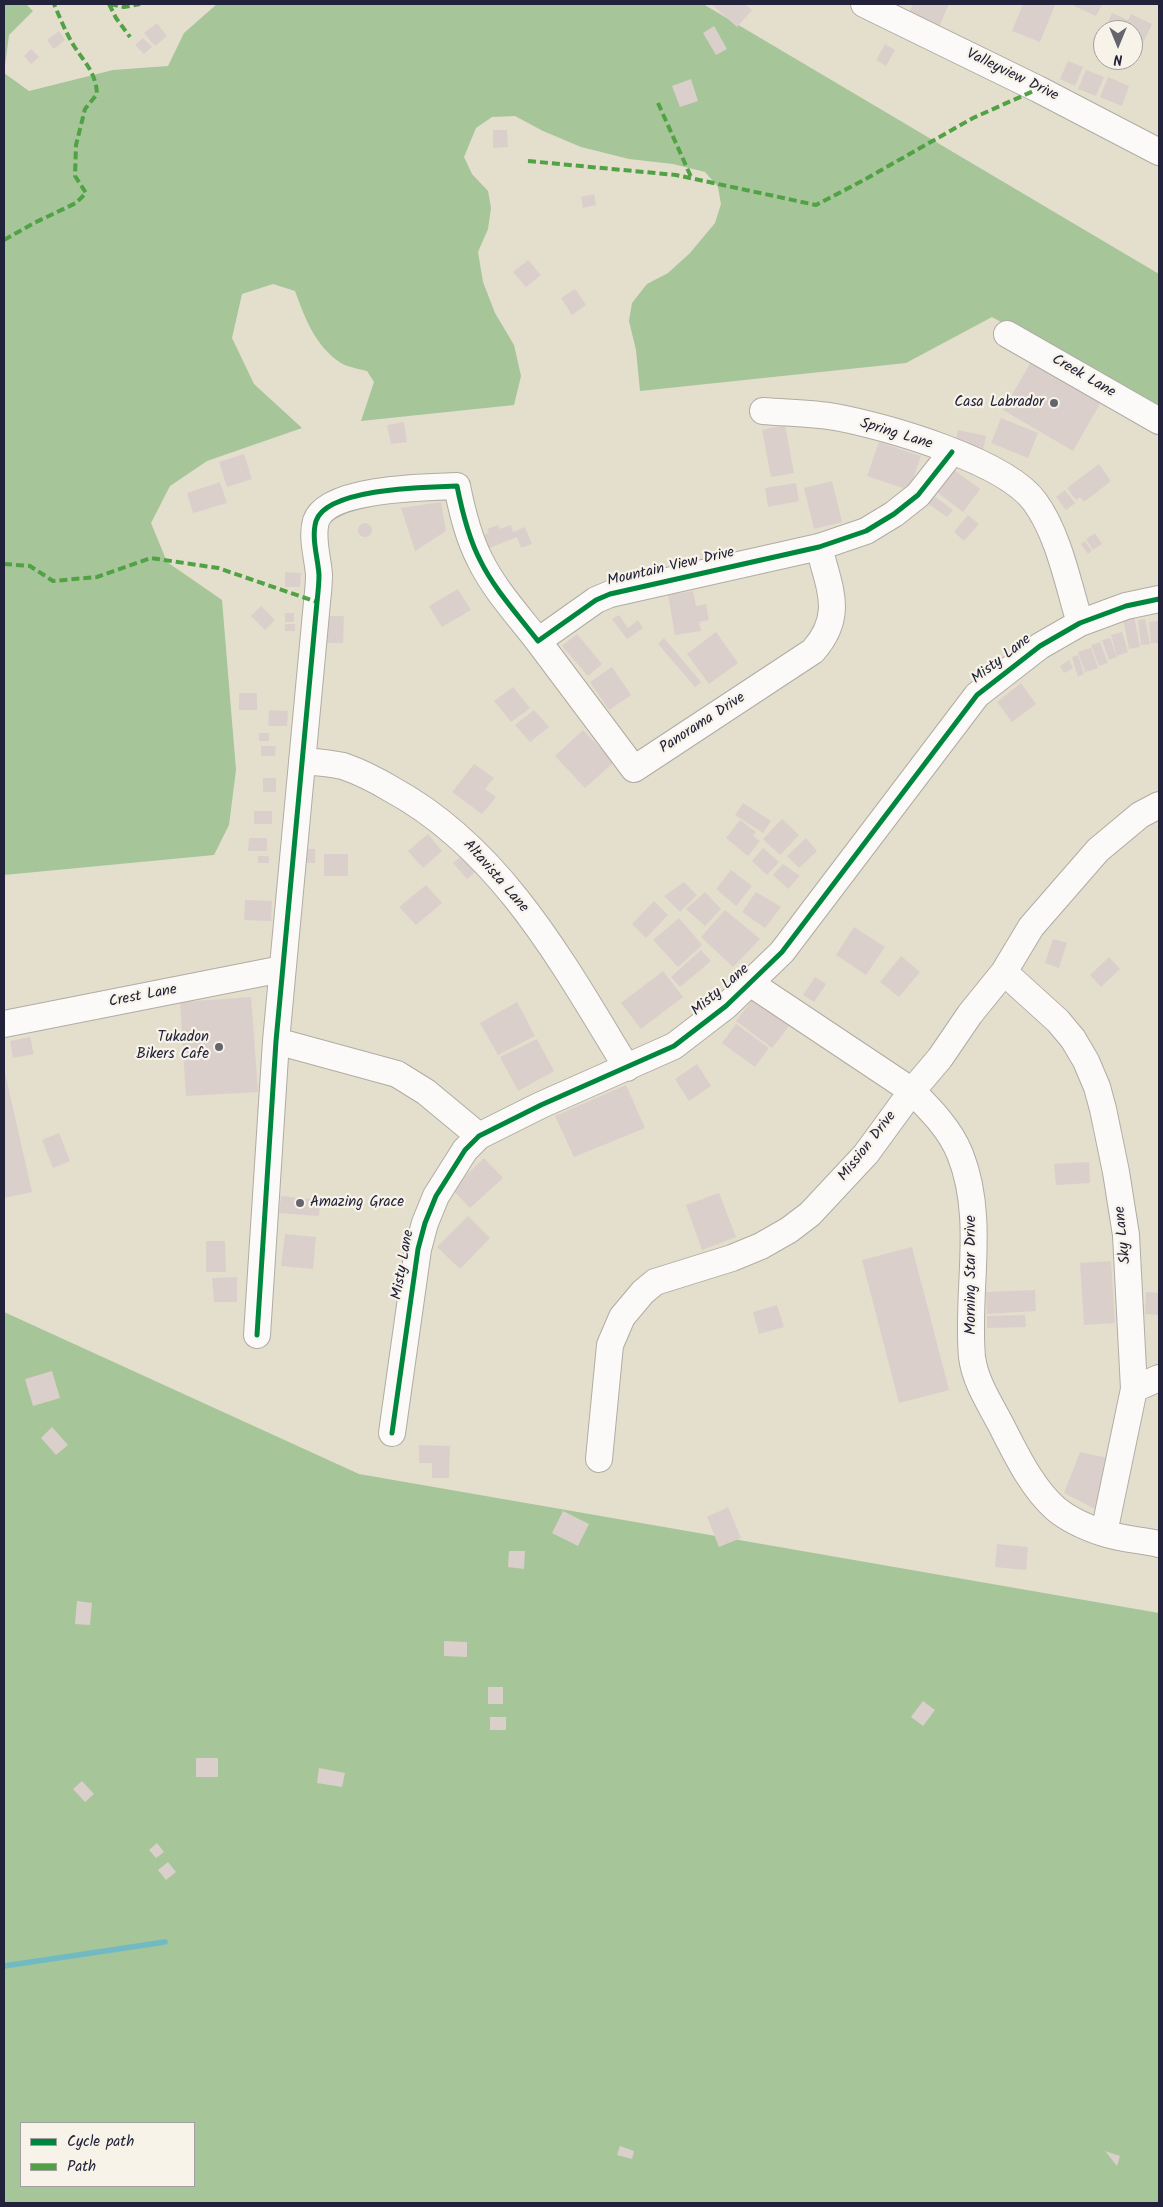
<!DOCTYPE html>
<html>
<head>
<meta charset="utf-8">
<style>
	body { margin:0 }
	#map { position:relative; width:1163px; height:2207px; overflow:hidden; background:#e4decd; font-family:Kalam,sans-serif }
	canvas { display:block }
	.frame { position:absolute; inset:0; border:5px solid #22223b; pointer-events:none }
	.legend { position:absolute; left:20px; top:2122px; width:175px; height:65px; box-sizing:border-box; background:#f7f3e8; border:1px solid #a29fa3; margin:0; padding:6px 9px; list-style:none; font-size:15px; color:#22223b }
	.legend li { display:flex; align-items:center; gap:10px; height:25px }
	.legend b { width:25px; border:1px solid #a29fa3 }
	.north { position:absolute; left:1093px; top:20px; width:50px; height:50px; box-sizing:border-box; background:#f7f3e8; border:1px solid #a29fa3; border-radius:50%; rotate:180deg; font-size:14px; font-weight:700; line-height:20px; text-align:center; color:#22223b }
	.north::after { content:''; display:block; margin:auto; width:18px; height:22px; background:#66646e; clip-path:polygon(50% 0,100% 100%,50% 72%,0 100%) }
</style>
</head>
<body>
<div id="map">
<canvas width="1163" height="2207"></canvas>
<div class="frame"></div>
<ul class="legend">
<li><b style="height:6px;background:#00873e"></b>Cycle path</li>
<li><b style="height:6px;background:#50a245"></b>Path</li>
</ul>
<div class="north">N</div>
</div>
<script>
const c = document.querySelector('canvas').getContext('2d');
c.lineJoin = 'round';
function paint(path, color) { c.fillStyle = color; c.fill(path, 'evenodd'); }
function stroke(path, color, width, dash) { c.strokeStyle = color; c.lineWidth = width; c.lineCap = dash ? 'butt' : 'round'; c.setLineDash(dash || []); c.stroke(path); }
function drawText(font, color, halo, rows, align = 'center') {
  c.font = font + ' Kalam,sans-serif'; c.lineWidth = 4.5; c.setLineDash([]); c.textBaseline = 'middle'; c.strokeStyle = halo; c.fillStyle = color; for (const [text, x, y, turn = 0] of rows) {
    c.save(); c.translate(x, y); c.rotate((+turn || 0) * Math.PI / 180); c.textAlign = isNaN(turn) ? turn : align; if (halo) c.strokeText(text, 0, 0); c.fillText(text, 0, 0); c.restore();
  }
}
paint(new Path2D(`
	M4,4H26L33,11L9,35L4,73L29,91L113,70L168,66L184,33L217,4H703L1159,274V410L992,317L906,363L640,391L636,350L629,321L632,303L647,284L668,273L690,253L715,223L721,204L718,187L705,172L673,164L629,159L581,147L543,131L515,116L492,117L476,128L464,157L472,174L488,191L491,208L488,229L478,252L483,282L495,313L514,345L521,376L514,405L361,421L374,382L367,371C359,369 348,367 341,363C315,346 305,318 295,291L273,284L242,294L232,338L254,384L302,428L207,461L170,486L151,523L167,562L222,600L236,770L229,825L214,855L4,875Z
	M4,1312L359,1474L1159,1613V2203H4ZM21,2123H194V2186H21Z`), '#a6c599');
stroke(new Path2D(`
	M4,1966L165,1942`), '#71bac4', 5.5);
paint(new Path2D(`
	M711,4H745L752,10L737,27Z
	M913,4H949L939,27L908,14Z
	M1023,4L1055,5L1040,42L1012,31Z
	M1075,4H1102L1096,16L1074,6Z
	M1112,13L1128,20L1131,14L1152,24L1134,62L1129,60H1133V30H1105Z
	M157,23L167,36L155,46L144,33Z
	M714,26L727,49L716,55L703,33Z
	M59,31L65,40L54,49L47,40Z
	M143,38L152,47L144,54L135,45Z
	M885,44L895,50L886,66L876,60Z
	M31,49L39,57L31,64L24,56Z
	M1068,61L1083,67L1075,86L1060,79Z
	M1086,70L1104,77L1096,96L1078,89Z
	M1108,77L1129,86L1122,106L1100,97Z
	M691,79L698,101L680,107L672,86Z
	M493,130H507L508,147L493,148Z
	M594,194L596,205L583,208L581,197Z
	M528,260L541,275L526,287L513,272Z
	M575,289L586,305L572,315L561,298Z
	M1035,355L1105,395L1073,451L1003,410Z
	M1001,418L1038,433L1028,458L991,443Z
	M404,422L407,442L391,444L387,425Z
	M785,425L794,473L771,477L762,430Z
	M958,430L986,436L982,454L954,448Z
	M879,442L921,456L909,490L867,476Z
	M244,454L252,479L227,487L219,462Z
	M1099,464L1111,481L1084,502L1080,497L1076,500L1067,488Z
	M950,467L980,489L963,512L933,489Z
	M832,481L842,522L814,529L804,488Z
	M220,482L227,503L193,513L187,493Z
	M796,483L799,501L768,507L765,488Z
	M1065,490L1075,503L1066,510L1056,497Z
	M930,493L953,510L947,517L924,501Z
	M441,502L446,531L415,551L401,508Z
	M968,515L979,524L964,541L954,532Z
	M358 530a7 7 0 1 1 14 0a7 7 0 1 1-14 0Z
	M498,525L500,529L511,525L513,532L525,527L532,544L521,548L517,537L487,549L482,536L489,533L487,529Z
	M1095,533L1102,544L1093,550L1086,539Z
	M1085,541L1092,551L1088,554L1081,544Z
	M285,572L301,573L300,587H285Z
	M458,589L471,610L442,627L429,606Z
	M693,591L696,606L706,604L709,620L699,622L701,631L675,635L668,595Z
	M261,606L275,620L265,630L251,616Z
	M285,613H294V622H285Z
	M619,615L628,628L638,620L643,628L627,639L612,619Z
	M327,616H344L343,643H327Z
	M1134,616L1140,647L1129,649L1123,619Z
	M1145,619L1150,644L1141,645L1138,620Z
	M1158,621L1159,643H1151L1149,622Z
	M285,624H295V631H285Z
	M716,632L738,663L709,684L687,654Z
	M1122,632L1128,652L1117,656L1111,635Z
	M577,634L602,664L588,676L562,646Z
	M664,638L701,682L695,687L658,644Z
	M1110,638L1117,657L1109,660L1102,640Z
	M1100,642L1108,663L1099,666L1091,645Z
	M1091,648L1098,668L1085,672L1078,652Z
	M1078,655L1084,674L1078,677L1072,657Z
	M1069,660L1073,668L1064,673L1060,666Z
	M612,667L631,695L609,710L590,682Z
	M1021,683L1036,704L1012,722L997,702Z
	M513,687L530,708L511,722L494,701Z
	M239,693H257V710H239Z
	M269,710L288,711L287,726H268Z
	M534,710L549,727L530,742L515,725Z
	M583,730L614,762L585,788L555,756Z
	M259,733H269V741H259Z
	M261,746H276L275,756H261Z
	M474,764L494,778L485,789L496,797L482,814L452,792Z
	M263,778H276V792H263Z
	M743,803L771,821L763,833L735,815Z
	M254,811H272V824H254Z
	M782,819L799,835L780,855L763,839Z
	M740,820L756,832L753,836L760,841L748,856L726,838Z
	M428,834L442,851L423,868L408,851Z
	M249,838H267V851H248Z
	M806,838L817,851L799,868L787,856Z
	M763,848L779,862L767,875L752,861Z
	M304,849H315V863H304Z
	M324,854H348V876H324Z
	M464,854L478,870L467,879L453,863Z
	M258,856H269V863H258Z
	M783,864L800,876L788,889L773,875Z
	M731,870L752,886L736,906L716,889Z
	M684,882L697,895L680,912L664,896Z
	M426,885L442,903L416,925L399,907Z
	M705,892L721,909L705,926L686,909Z
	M756,892L781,907L765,928L742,912Z
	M245,900L272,901L271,921L244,920Z
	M654,901L668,915L646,938L632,924Z
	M725,910L760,939L733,967L701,937Z
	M679,918L702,945L678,967L653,940Z
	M854,927L885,947L866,975L836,955Z
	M1053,939L1067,943L1059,968L1045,963Z
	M701,950L711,961L680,987L671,977Z
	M901,956L920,972L899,997L880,982Z
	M1109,957L1120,969L1101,987L1090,975Z
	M663,971L683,997L641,1029L621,1003Z
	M815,977L826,984L814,1002L803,995Z
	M251,997L258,1092L186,1096L180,1002Z
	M754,998L790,1025L772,1048L736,1021Z
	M517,1002L535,1036L498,1055L480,1023Z
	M736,1024L769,1048L755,1067L722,1043Z
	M30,1037L34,1054L13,1058L10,1041Z
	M537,1039L554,1071L518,1091L500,1057Z
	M697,1064L711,1086L689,1101L675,1079Z
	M4,1068L32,1192L4,1198Z
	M626,1085L645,1128L574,1157L555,1116Z
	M59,1133L70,1161L53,1168L42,1140Z
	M484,1158L503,1178L470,1208L452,1189Z
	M1089,1162L1090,1183L1056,1185L1054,1164Z
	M719,1193L736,1237L702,1250L686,1205Z
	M281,1196L320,1200L319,1216L279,1213Z
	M468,1216L490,1238L460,1269L437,1247Z
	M285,1234L316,1237L313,1269L281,1266Z
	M206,1241H225L226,1272H206Z
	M912,1247L949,1390L899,1403L862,1260Z
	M1111,1261L1115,1323L1084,1325L1080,1263Z
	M237,1277V1302H214L212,1278Z
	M1035,1290L1036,1311L987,1314L986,1292Z
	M1146,1292L1159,1293V1315L1145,1314Z
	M777,1305L784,1327L759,1334L753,1312Z
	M1025,1315L1026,1327L987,1328V1316Z
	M52,1371L60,1398L33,1406L25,1379Z
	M52,1427L68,1445L56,1455L41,1438Z
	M419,1445L450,1446L449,1478H432V1463H419Z
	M1080,1452L1112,1459L1095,1509L1064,1493Z
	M728,1507L741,1538L719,1547L707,1517Z
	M563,1511L589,1524L578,1546L552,1533Z
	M997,1544L1028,1547L1026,1570L995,1567Z
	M509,1551H525L524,1569L508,1567Z
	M77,1601L92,1603L90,1625L75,1624Z
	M444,1641L467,1642V1657L444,1656Z
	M488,1687H503V1704H488Z
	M923,1701L935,1710L923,1726L911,1717Z
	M490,1717H506V1730H490Z
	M196,1758H218V1777H196Z
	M319,1768L345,1773L342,1787L317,1783Z
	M82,1781L94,1794L85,1802L73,1789Z
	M157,1843L164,1852L156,1858L149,1850Z
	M168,1862L176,1872L166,1880L158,1870Z
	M620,2146L634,2151L632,2159L617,2155Z
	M1105,2151L1120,2156L1117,2166Z`), '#dbcfcc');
const minor = new Path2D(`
	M864,4L1038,89L1159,152
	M1007,334L1159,421
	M763,411C787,413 812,413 835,417C885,426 1006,461 1035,502C1059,535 1068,584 1080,623
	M538,641L634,769L813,651C845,615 829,588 819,547
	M302,761C315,762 330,763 343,766C360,772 376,780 391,789C502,849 564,965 627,1068
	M1004,972L1058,1021L1073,1039L1086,1061L1097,1087L1103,1109L1116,1172L1126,1235L1134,1389L1104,1533
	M750,983L912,1091C930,1109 950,1129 960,1154C986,1219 966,1290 972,1357C975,1381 989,1402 1000,1423C1015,1452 1031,1487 1056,1509C1068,1519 1088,1528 1103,1533C1121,1539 1141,1540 1159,1544
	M4,1024L282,969
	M276,1041L397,1074L426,1092L479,1136
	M257,1335L276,1041L317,602C318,593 319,584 319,575C318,558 311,538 316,521C327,488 427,487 457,486C462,511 468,537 480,560C494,589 518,615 538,641L596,600L610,594L819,547L866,531L894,514L918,495L952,452
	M1134,1389L1159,1378
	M392,1433L418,1249L425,1223L436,1196L465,1150L479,1136L541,1105L674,1046L726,1006L782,952L977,695L1040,646L1080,623L1126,606L1159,599
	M599,1459L610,1345L622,1317L643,1292L655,1282L732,1258L761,1246L789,1230L810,1214L866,1154L912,1091L940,1058L970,1014L1004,972L1031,927L1098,850L1140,815L1159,805`);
stroke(minor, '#b0aca4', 28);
stroke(minor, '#fbfaf8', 26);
stroke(new Path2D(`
	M109,4L116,18L130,37
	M110,4L124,7L140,4
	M658,103L692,179
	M528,161L676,175L816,205L862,181L973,118L1038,89
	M4,240L34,223L76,203L86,193L75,176L76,145L85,109L97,94C96,73 85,63 74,46C66,33 60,18 54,4
	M4,564L30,566L53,581L97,577L151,558L218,568L317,602`), '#50a245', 4, [8, 4]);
stroke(new Path2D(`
	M257,1335L276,1041L317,602C318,593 319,584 319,575C318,558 311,538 316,521C327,488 427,487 457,486C462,511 468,537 480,560C494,589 518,615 538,641L596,600L610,594L819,547L866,531L894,514L918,495L952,452
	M392,1433L418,1249L425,1223L436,1196L465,1150L479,1136L541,1105L674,1046L726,1006L782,952L977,695L1040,646L1080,623L1126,606L1159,599`), '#00873e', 5);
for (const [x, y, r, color] of [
	[1054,403,5,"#66646e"],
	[219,1047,5,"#66646e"],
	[300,1203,5,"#66646e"]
]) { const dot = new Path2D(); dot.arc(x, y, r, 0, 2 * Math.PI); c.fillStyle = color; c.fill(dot); stroke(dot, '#f7f3e8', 2); }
drawText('15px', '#22223b', '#f7f3e8', [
	["Valleyview Drive",1012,76,26],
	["Creek Lane",1083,377,30],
	["Spring Lane",896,435,17],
	["Mountain View Drive",671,568,-13],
	["Misty Lane",1002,660,-38],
	["Panorama Drive",703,724,-33],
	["Altavista Lane",495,877,49],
	["Misty Lane",721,991,-41],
	["Crest Lane",143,997,-11],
	["Mission Drive",868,1147,-52],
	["Sky Lane",1124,1235,-96],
	["Misty Lane",404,1265,-80],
	["Morning Star Drive",972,1275,-90]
]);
drawText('15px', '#22223b', '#f7f3e8', [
	["Casa Labrador",1044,403],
	["Tukadon",209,1038],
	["Bikers Cafe",209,1055],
	["Amazing Grace",310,1203,"left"]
], 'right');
</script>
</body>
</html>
